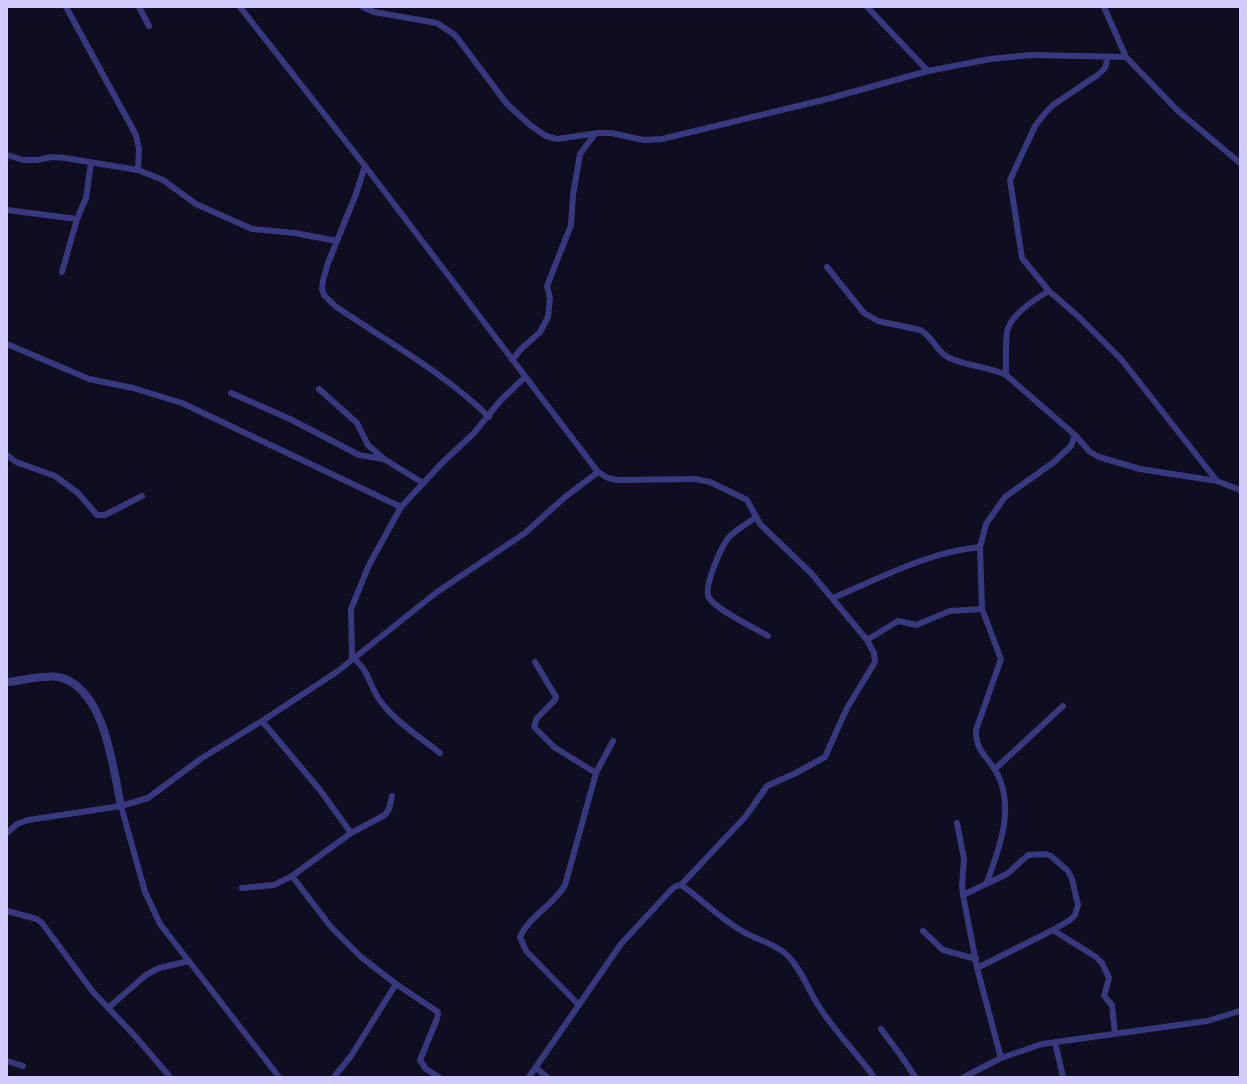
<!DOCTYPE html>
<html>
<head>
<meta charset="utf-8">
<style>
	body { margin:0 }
	#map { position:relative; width:1247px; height:1084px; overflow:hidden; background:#0f0d20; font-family:"Alegreya Sans",sans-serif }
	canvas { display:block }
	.frame { position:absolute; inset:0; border:8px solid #d0ccff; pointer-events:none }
</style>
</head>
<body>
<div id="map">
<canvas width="1247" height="1084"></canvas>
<div class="frame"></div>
</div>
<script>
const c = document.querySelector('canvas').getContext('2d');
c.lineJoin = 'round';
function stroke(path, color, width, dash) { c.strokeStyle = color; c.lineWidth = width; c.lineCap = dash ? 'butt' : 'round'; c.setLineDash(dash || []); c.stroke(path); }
stroke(new Path2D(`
	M66,7L136,135L139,149L138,170
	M139,7L149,26
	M240,7L365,166L598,472L608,478L617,480L695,479L710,482L747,500L760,524L811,573L867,640L874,653L875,662L847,708L825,757L796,773L767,786L746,816L681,885L676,886L671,890L621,944L529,1077
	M363,7L374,12L437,23L455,35L507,104L530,125L546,136L557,139L598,133H611L644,140L662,139L827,99L928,71L990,59L1031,55L1126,57
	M867,7L928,71
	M1104,7L1126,57L1177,110L1240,163
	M1108,57L1105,68L1099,74L1053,105L1046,112L1035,126L1010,180L1022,258L1049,291L1080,318L1121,359L1217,481
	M7,155L23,160H37L52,157L65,158L138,170L163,180L196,204L252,229L295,233L337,241
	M365,166L356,194L328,263L323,280L322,289L324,295L335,306C388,342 443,372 489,417
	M7,210L77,219L86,198L91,163
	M827,267L864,313L878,321L920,330C932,336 935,349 946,356C959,365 988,366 1006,375L1075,435L1090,452L1099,457L1140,469L1217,481L1240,490
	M62,272L77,219
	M7,344L89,379L133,388L182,403L401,507
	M512,360L521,349L540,332L548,317L550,298L547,286L571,225L573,195L580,154L595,134
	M1006,375C1006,364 1005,337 1008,328C1014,313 1035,299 1049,291
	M319,389L357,423L368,445L384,459L423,483
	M231,393L290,419L359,455L384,459
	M7,455L16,462L55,476L78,493L97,515H105L142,496
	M755,518C746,524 736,530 728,538C721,548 703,587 709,598C717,610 754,628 768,636
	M833,598C880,578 928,552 980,547
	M867,640L898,621L916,625L950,611L982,609
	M535,662L556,697L555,700L537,718L534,727L554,747L596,773
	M262,721L320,790L351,833
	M440,753C420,737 396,722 381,702C369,687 369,668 352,658L351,609L369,565L401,507L442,463L474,433L500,401L525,377
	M995,769L1063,706
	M121,806L145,892L160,924L279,1077
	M957,823L964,859L962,885L963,895L977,968L1001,1058
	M7,833L17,824L28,820L121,806L148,798L202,758L262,721L338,671L437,592L525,533L565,497L598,472
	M292,876L331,927L361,957L396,984L438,1012L437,1019L420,1060L426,1069L439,1077
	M987,882C1000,847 1016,805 995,770C985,754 976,751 976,730L1001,659L982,609L980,547L984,532L986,524L1005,497L1054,462L1071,446L1075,435
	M681,885C702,899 719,918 742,931C756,940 775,943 787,955C802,970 807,988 818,1005C834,1031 856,1052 874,1077
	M242,888L274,885L292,876L351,833L385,815L389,809L392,796
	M963,895L1007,874L1028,855L1045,854L1051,856L1068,871L1072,879L1078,905L1075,915L1070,920L1053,930L977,968
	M7,911L37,919L42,923L93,992L135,1036L170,1077
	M1053,930L1096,957L1102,963L1109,978L1104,996L1112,1005L1115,1034
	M923,931L943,950L976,959
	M578,1004L526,951L520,937C530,915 553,906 565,885L596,773L613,741
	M108,1008L146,975L159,968L189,961
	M881,1029L902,1057L915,1077
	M1055,1042L1063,1077
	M7,1061L23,1066
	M536,1068L547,1077
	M334,1077L351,1056L396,984
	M964,1077L1001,1058L1042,1044L1207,1021L1240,1011`), '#38387f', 6);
stroke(new Path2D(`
	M7,682C24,681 42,674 59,677C105,688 113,768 121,806`), '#38387f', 8);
</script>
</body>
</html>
